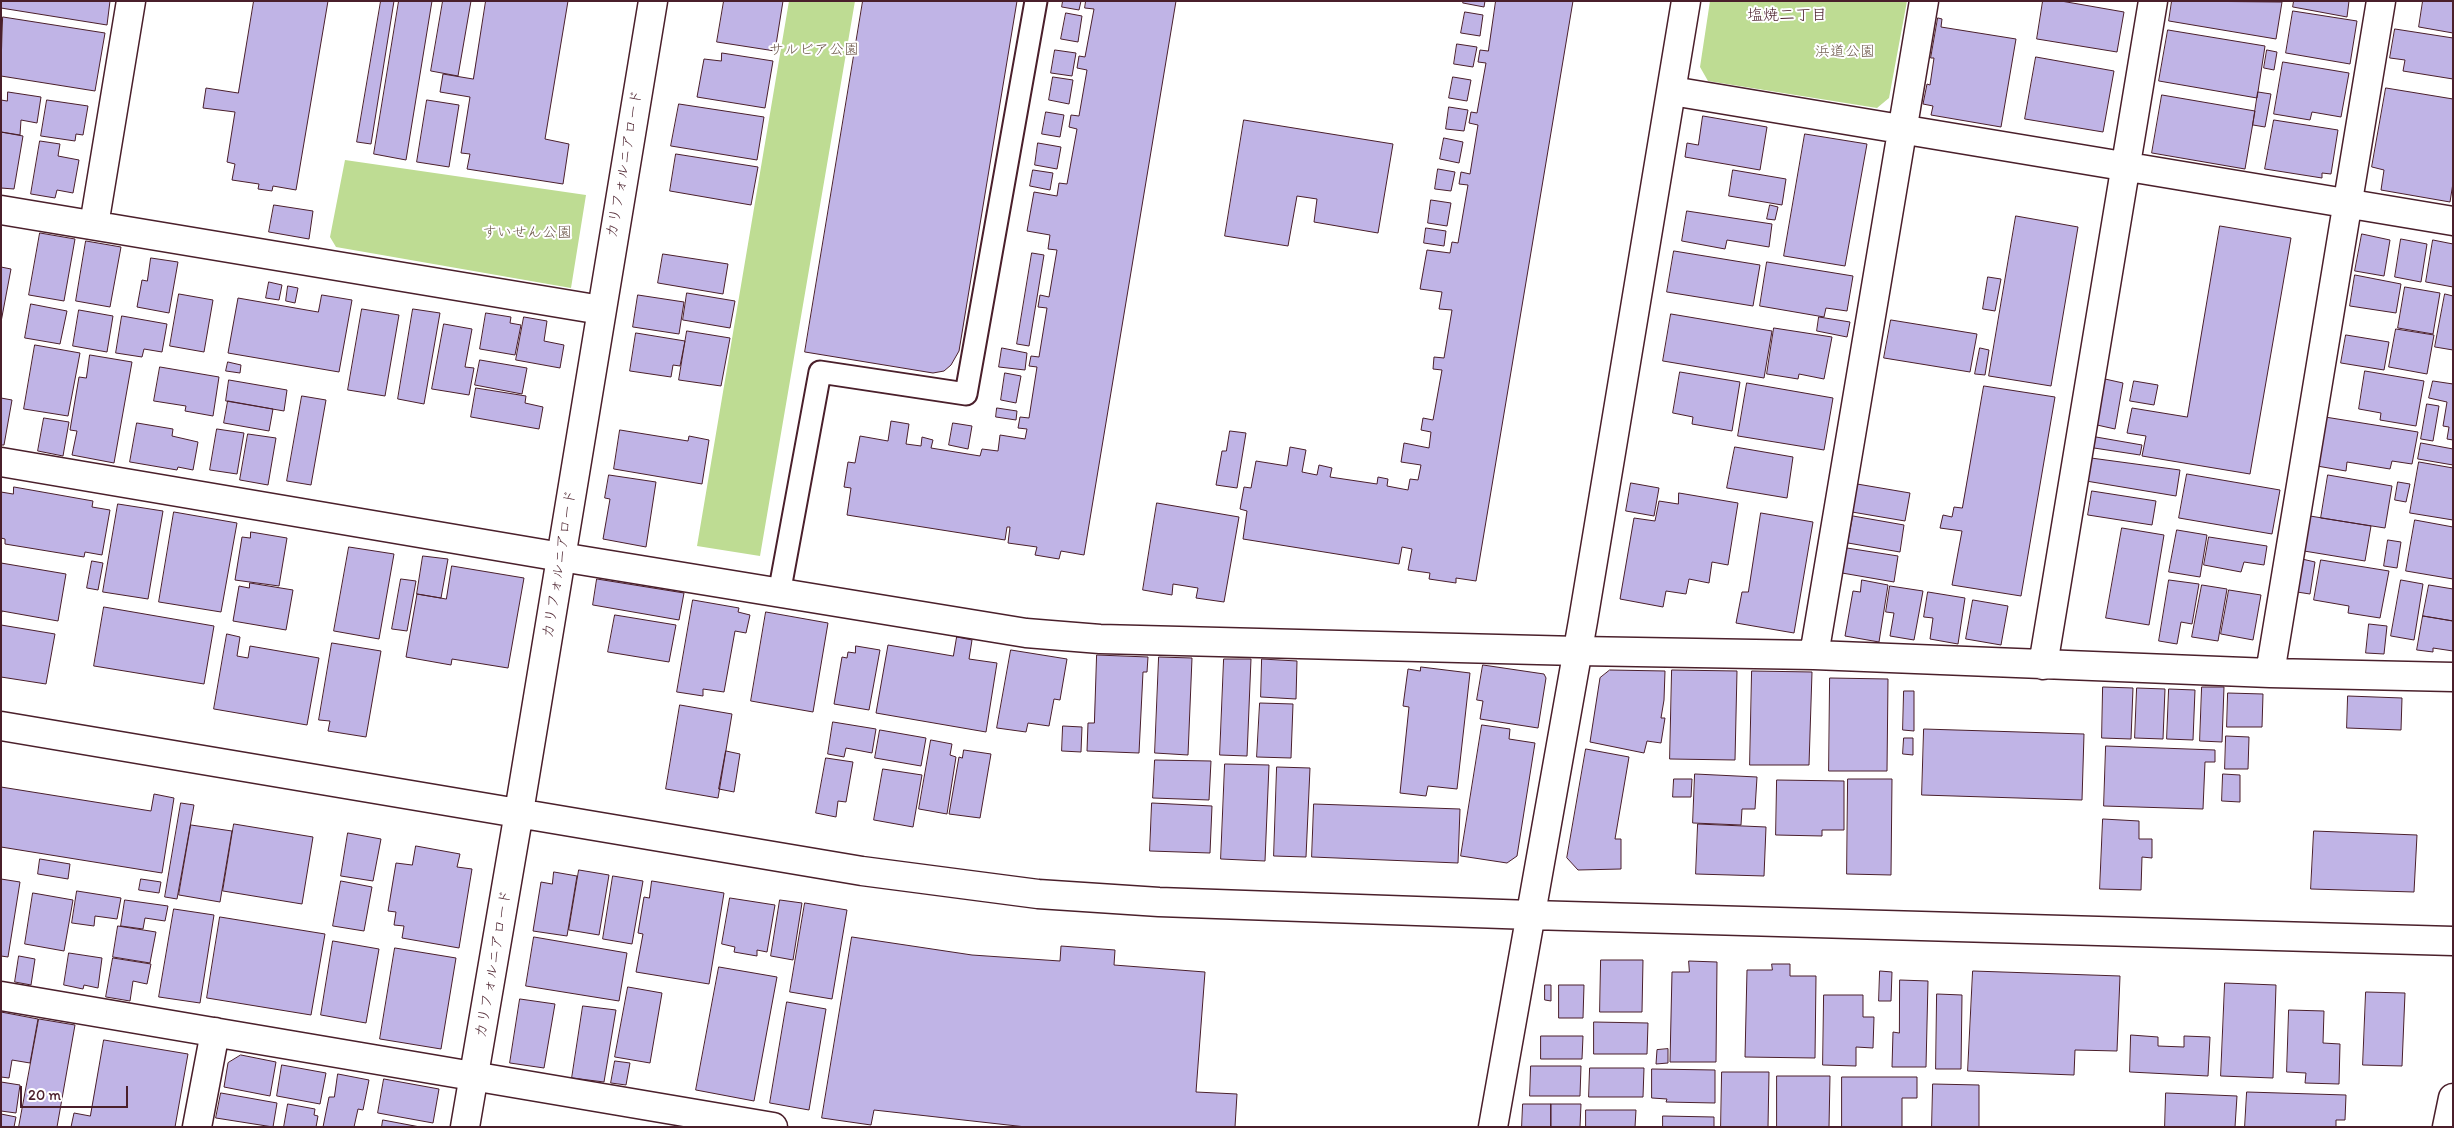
<!DOCTYPE html>
<html>
<head>
<meta charset="utf-8">
<style>
	body { margin:0 }
	#map { position:relative; width:2454px; height:1128px; overflow:hidden; background:#fff; font-family:Itim,sans-serif }
	canvas { display:block }
	.frame { position:absolute; inset:0; border:2px solid #4a1f2b; pointer-events:none }
	.scale { position:absolute; left:20px; top:1086px; width:108px; height:22px; box-sizing:border-box; border:2px solid #4a1f2b; border-top:0; padding-left:6px; font-size:15px; line-height:18px; white-space:nowrap; color:#4a1f2b; -webkit-text-stroke:4px #fff; paint-order:stroke }
</style>
</head>
<body>
<div id="map">
<canvas width="2454" height="1128"></canvas>
<div class="frame"></div>
<div class="scale">20 m</div>
</div>
<script>
const c = document.querySelector('canvas').getContext('2d');
c.lineJoin = 'round';
function paint(path, color) { c.fillStyle = color; c.fill(path, 'evenodd'); }
function stroke(path, color, width, dash) { c.strokeStyle = color; c.lineWidth = width; c.lineCap = dash ? 'butt' : 'round'; c.setLineDash(dash || []); c.stroke(path); }
function drawText(font, color, halo, rows, align = 'center') {
  c.font = font + ' Itim,"Klee One",sans-serif'; c.lineWidth = 4; c.setLineDash([]); c.textBaseline = 'middle'; c.strokeStyle = halo; c.fillStyle = color; for (const [text, x, y, turn = 0] of rows) {
    c.save(); c.translate(x, y); c.rotate((+turn || 0) * Math.PI / 180); c.textAlign = isNaN(turn) ? turn : align; if (halo) c.strokeText(text, 0, 0); c.fillText(text, 0, 0); c.restore();
  }
}
paint(new Path2D(`
	M789,1H855L760,556L697,546Z
	M1710,1H1907L1889,98L1877,108L1708,81L1700,67Z
	M345,160L586,195L571,288L336,247L330,237Z`), '#bedc93');
const building = new Path2D(`
	M1,1H110L107,25L1,8Z
	M254,1H328L296,190L273,186L272,191L258,189L259,184L232,180L235,164L227,162L235,112L203,108L206,88L238,93Z
	M381,1H394L371,144L357,142Z
	M399,1H432L406,160L374,154Z
	M443,1H471L458,76L431,71Z
	M486,1H568L545,139L569,144L563,184L467,169L470,154L461,153L470,97L440,92L443,74L473,79Z
	M724,1H783L775,51L717,42Z
	M863,1H1017L959,351L951,365L944,371L933,373L805,352Z
	M1063,1H1081L1079,10L1062,7Z
	M1086,1H1176L1084,555L1061,551L1059,559L1035,555L1037,547L1008,543L1010,527H1007L1005,540L847,515L851,488L844,487L848,462L855,463L860,436L888,441L891,421L909,424L906,444L921,446L922,437L933,440L931,448L980,456L982,449L998,451L1000,435L1025,439L1027,429L1018,428L1020,417L1029,418L1037,367L1029,366L1031,356L1039,357L1047,308L1038,307L1040,295L1049,297L1057,250L1048,249L1050,235L1027,231L1034,192L1057,196L1059,183L1067,184L1077,129L1069,127L1071,115L1079,116L1087,70L1077,68L1079,56L1085,57L1094,9L1085,8Z
	M1464,1H1485L1484,7L1463,3Z
	M1496,1H1573L1476,581L1456,578V583L1429,579L1430,573L1408,570L1412,549L1402,547L1399,564L1243,539L1247,511L1240,509L1244,487L1251,488L1256,461L1287,466L1290,447L1306,450L1302,472L1317,475L1319,465L1332,468L1330,477L1377,484L1378,477L1388,479L1387,486L1408,490L1410,479L1418,480L1421,465L1401,462L1404,443L1429,448L1431,432L1421,430L1423,418L1433,420L1442,370L1433,369L1434,357L1444,358L1452,310L1439,309L1442,292L1420,289L1427,250L1450,253L1452,242L1458,243L1468,185L1459,184L1461,172L1470,174L1478,125L1469,123L1471,112L1477,113L1486,63L1478,62L1480,50L1488,51Z
	M2043,1H2061L2124,12L2117,52L2037,39Z
	M2172,1L2282,2L2276,39L2169,21Z
	M2294,1H2349L2347,17L2293,7Z
	M2423,1H2453V33L2419,27Z
	M2293,11L2357,21L2350,64L2286,53Z
	M1465,12L1483,15L1480,36L1461,33Z
	M1066,13L1082,16L1078,42L1061,39Z
	M3,17L105,33L95,91L1,76Z
	M1938,18L1942,19L1941,27L2016,39L2001,127L1931,115L1933,106L1923,104L1927,84L1930,85L1934,58H1931Z
	M2395,29L2453,38V79L2403,71L2405,60L2390,58Z
	M2168,30L2265,46L2257,98L2159,81Z
	M1457,44L1477,47L1473,67L1454,64Z
	M1055,50L1076,53L1072,76L1051,73Z
	M2267,50L2277,52L2274,70L2264,68Z
	M722,53L773,61L765,108L697,97L704,59L721,61Z
	M2036,57L2114,71L2103,132L2025,119Z
	M2283,62L2349,73L2341,117L2312,112L2310,120L2274,114Z
	M1053,77L1073,80L1069,104L1049,100Z
	M1453,77L1471,80L1467,101L1449,98Z
	M2386,88L2453,99V183L2450,202L2381,190L2384,170L2372,167Z
	M8,92L41,97L37,123L21,120L20,135L1,132V100L7,101Z
	M2258,92L2271,94L2265,127L2253,125Z
	M2162,95L2255,111L2245,169L2152,153Z
	M47,100L88,106L83,135L76,134L75,141L41,136Z
	M427,100L459,105L449,167L417,162Z
	M679,104L764,117L757,160L671,146Z
	M1449,107L1468,110L1464,131L1446,129Z
	M1046,112L1064,115L1060,137L1042,134Z
	M1703,116L1767,127L1760,170L1685,157L1687,143L1698,145Z
	M1244,120L1393,144L1378,233L1314,222L1317,199L1297,196L1288,246L1225,236Z
	M2274,120L2338,130L2331,174L2322,173V178L2265,169Z
	M1,132L23,136L14,189L1,188Z
	M1805,134L1867,144L1845,266L1784,256Z
	M1444,138L1463,142L1459,163L1440,159Z
	M40,141L60,144L58,156L79,160L73,193L57,190L55,198L31,194Z
	M1038,143L1061,147L1057,169L1035,165Z
	M676,154L758,167L751,205L670,191Z
	M1438,169L1455,172L1451,191L1435,189Z
	M1033,170L1053,173L1050,190L1030,186Z
	M1733,170L1786,179L1782,205L1729,196Z
	M1431,200L1451,203L1447,226L1428,223Z
	M274,205L313,211L309,239L269,232Z
	M1770,205L1778,207L1775,220L1767,219Z
	M1687,211L1772,224L1769,247L1727,240L1725,249L1682,241Z
	M2016,216L2078,227L2051,386L1989,376Z
	M2220,226L2291,238L2250,474L2142,456L2146,436L2127,433L2132,408L2187,417Z
	M1426,228L1446,231L1444,246L1424,243Z
	M40,233L75,239L64,301L29,295Z
	M2362,234L2390,240L2384,276L2355,271Z
	M2401,239L2427,244L2421,282L2395,277Z
	M2433,240L2453,244V287L2426,282Z
	M86,241L121,247L110,307L76,301Z
	M1674,251L1760,265L1753,306L1667,292Z
	M1032,253L1044,255L1029,346L1017,344Z
	M663,254L728,264L723,294L658,283Z
	M151,258L178,262L169,313L137,307L142,280L147,281Z
	M1767,262L1853,276L1847,311L1826,308L1824,317L1760,306Z
	M1,267L11,269L1,322Z
	M2355,275L2401,284L2396,313L2350,306Z
	M1988,277L2001,279L1995,311L1983,309Z
	M269,282L282,285L279,300L266,298Z
	M288,286L298,288L295,303L286,301Z
	M2405,287L2440,293L2433,334L2398,328Z
	M687,293L735,301L730,328L683,320Z
	M179,294L213,300L204,352L170,346Z
	M2445,294L2453,296V350L2435,347Z
	M322,295L352,300L339,372L228,353L238,298L318,312Z
	M638,295L684,302L679,334L633,327Z
	M31,304L67,311L60,344L25,338Z
	M362,309L399,315L385,396L348,390Z
	M413,309L440,313L424,404L398,399Z
	M79,310L113,316L107,352L73,346Z
	M486,313L511,317L510,323L521,325L515,355L480,349Z
	M1671,314L1772,331L1764,378L1663,361Z
	M122,316L167,324L162,352L144,349L142,357L116,353Z
	M524,317L547,321L544,341L564,345L560,368L516,360Z
	M1819,317L1850,322L1847,337L1817,331Z
	M1891,320L1977,334L1970,372L1884,358Z
	M444,324L472,329L465,367L474,368L469,395L432,389Z
	M1774,328L1832,337L1824,379L1799,374L1798,379L1767,374Z
	M2396,329L2434,335L2427,374L2389,367Z
	M687,331L730,338L721,386L679,380Z
	M636,333L685,341L680,366L673,365L671,377L630,371Z
	M2346,335L2389,342L2384,370L2341,363Z
	M35,345L80,353L68,416L24,409Z
	M1002,348L1027,353L1025,370L999,367Z
	M1980,348L1989,350L1985,375L1975,374Z
	M90,355L132,362L114,463L72,455L77,431L70,430L79,377L86,378Z
	M480,360L527,368L522,394L475,385Z
	M228,362L241,365L240,373L226,371Z
	M160,367L219,377L213,416L185,411L186,406L154,401Z
	M2365,371L2424,381L2416,426L2380,420L2381,413L2359,409Z
	M1680,372L1740,382L1732,431L1692,424L1693,417L1673,413Z
	M1005,373L1021,376L1016,403L1001,400Z
	M2105,379L2123,383L2115,429L2097,425Z
	M229,380L287,390L284,411L226,401Z
	M2134,381L2158,385L2154,405L2130,401Z
	M2433,381L2453,384V440L2447,439L2449,427L2443,426L2447,402L2429,398Z
	M1747,383L1833,398L1824,450L1738,436Z
	M1984,386L2055,397L2021,596L1952,585L1962,531L1940,528L1943,515L1952,517L1954,507L1962,508Z
	M476,388L526,396L525,403L543,407L539,429L471,417Z
	M302,396L326,400L311,485L287,481Z
	M1,398L12,400L4,445H1Z
	M228,401L273,409L269,431L224,423Z
	M2427,404L2439,406L2433,441L2421,439Z
	M997,408L1017,411L1016,420L996,417Z
	M2325,417L2418,432L2412,464L2392,461L2390,469L2347,462L2346,471L2317,466Z
	M44,418L69,422L63,456L38,451Z
	M137,423L173,429L172,436L198,442L193,470L178,467L177,470L130,462Z
	M953,423L972,426L968,449L949,445Z
	M217,429L244,433L237,474L210,470Z
	M620,430L688,441L689,436L709,440L702,484L614,469Z
	M1230,431L1246,433L1237,488L1216,485L1222,451H1226Z
	M248,434L276,438L268,485L240,480Z
	M2096,437L2142,445L2140,455L2094,448Z
	M2421,443L2453,449V465L2418,459Z
	M1735,447L1793,457L1787,498L1727,488Z
	M2091,458L2180,470L2176,496L2086,481Z
	M2419,462L2453,468V520L2410,513Z
	M2187,474L2280,490L2272,534L2179,518Z
	M609,475L656,482L646,547L603,539L610,499L605,498Z
	M2328,475L2392,486L2385,528L2321,518Z
	M2398,482L2410,484L2406,502L2395,500Z
	M1631,483L1659,488L1654,516L1626,511Z
	M1857,484L1910,493L1905,521L1852,512Z
	M14,487L93,501L92,507L110,510L102,555L85,552L84,557L5,544V539L1,538V492L13,494Z
	M2092,491L2156,501L2152,525L2088,515Z
	M1679,493L1738,503L1728,565L1712,562L1709,583L1689,579L1686,594L1666,591L1663,607L1620,599L1634,518L1655,521L1659,501L1678,504Z
	M1157,503L1239,517L1224,602L1196,598L1198,588L1173,584L1172,595L1143,590Z
	M118,504L163,511L148,599L103,592Z
	M174,512L237,523L221,612L159,602Z
	M1761,513L1813,522L1794,633L1736,623L1742,592H1748Z
	M1853,516L1904,525L1900,552L1848,543Z
	M2310,516L2371,526L2365,561L2304,551Z
	M2415,520L2453,527V579L2406,571Z
	M2122,528L2164,535L2149,625L2106,618Z
	M2177,530L2207,535L2200,577L2169,572Z
	M251,532L287,538L279,586L235,580L242,537L250,538Z
	M2209,537L2267,546L2264,565L2244,562L2241,572L2204,565Z
	M2388,540L2401,542L2397,568L2384,566Z
	M349,547L394,554L379,639L334,631Z
	M1847,548L1898,556L1894,582L1842,573Z
	M423,556L448,559L441,598L417,594Z
	M2302,559L2315,562L2310,594L2297,592Z
	M2321,560L2389,571L2380,618L2348,613L2349,606L2314,600Z
	M92,561L103,563L98,590L87,588Z
	M1,563L66,574L58,621L2,611L1,615Z
	M452,566L524,578L508,668L452,659L451,665L406,657L417,594L446,599Z
	M401,579L416,581L407,631L392,629Z
	M597,579L684,593L679,620L593,605Z
	M1862,580L1888,585L1879,642L1845,636L1853,591L1860,592Z
	M2169,580L2199,584L2192,624L2181,622L2177,644L2159,641Z
	M2401,580L2423,584L2414,640L2391,636Z
	M250,583L293,590L286,630L233,621L239,586L249,588Z
	M2202,585L2227,589L2218,641L2192,637Z
	M2429,585L2453,589V621L2423,616Z
	M1890,586L1923,591L1914,640L1890,636L1894,613L1886,612Z
	M2229,590L2261,595L2253,640L2221,634Z
	M1928,592L1965,598L1958,644L1930,639L1933,618L1924,617Z
	M693,600L739,608L738,612L750,615L746,633L735,631L724,692L703,689V696L677,692Z
	M1973,600L2008,606L2001,645L1966,639Z
	M104,607L214,626L204,684L94,666Z
	M766,612L828,623L813,712L751,701Z
	M615,615L676,625L669,662L608,652Z
	M2423,616L2453,621V651L2433,648V652L2417,650Z
	M2369,624L2387,626L2384,654L2366,653Z
	M1,625L55,634L46,684L1,677Z
	M227,634L240,637L237,656L248,658L250,646L319,658L307,725L214,709Z
	M957,637L972,640L969,659L997,663L986,732L876,713L888,645L953,656Z
	M332,643L381,651L366,737L328,731L330,721L319,720Z
	M856,646L880,650L869,710L834,704L842,657L847,658L848,652L855,653Z
	M1011,650L1067,659L1060,700L1054,699L1049,726L1028,723L1026,732L997,728Z
	M1097,655L1148,657L1147,672H1143L1139,753L1087,751L1088,723H1094Z
	M1159,657L1192,658L1188,755L1155,753Z
	M1224,659H1251L1247,756L1220,755Z
	M1262,659L1297,661L1296,699L1261,697Z
	M1483,665L1544,674L1546,678L1538,728L1480,719L1483,701L1477,700Z
	M1421,667L1470,673L1457,789L1428,786L1426,796L1400,793L1409,707L1403,706L1408,669L1420,671Z
	M1610,670L1665,671L1664,700L1661,718H1665L1661,743L1647,741L1644,753L1590,742L1600,678Z
	M1672,670L1737,671L1735,760L1670,759Z
	M1752,671L1812,672L1809,765H1750Z
	M1830,678L1888,679L1887,771H1829Z
	M2103,687L2133,688L2131,739L2102,738Z
	M2202,687H2224L2222,742L2200,741Z
	M2137,688L2165,689L2163,739L2135,738Z
	M2169,689L2195,690L2193,740L2167,739Z
	M1904,691H1914V731L1903,730Z
	M2228,693L2263,694L2262,727H2227Z
	M2348,696L2402,698L2401,730L2347,728Z
	M1260,703L1293,704L1291,758L1257,757Z
	M680,705L732,714L718,798L666,789Z
	M833,722L876,729L872,753L846,748L844,757L828,754Z
	M1482,725L1510,729L1509,739L1535,743L1517,856L1507,863L1461,856Z
	M1063,726L1082,727L1081,752L1062,751Z
	M1924,729L2084,734L2082,800L1922,795Z
	M880,730L926,738L921,766L875,758Z
	M2226,736L2249,737L2248,769H2225Z
	M1904,738H1913V755L1903,754Z
	M931,740L952,744L950,755L956,757L947,814L919,809Z
	M2106,746L2215,750V762H2205L2203,809L2104,806Z
	M1586,749L1629,757L1615,839H1621V869L1578,870L1567,858Z
	M964,750L991,754L980,818L949,814L959,757L962,758Z
	M726,751L740,754L734,792L719,789Z
	M826,758L853,762L846,802L838,801L836,817L816,813Z
	M1155,760L1211,761L1209,800L1153,798Z
	M1225,764L1269,765L1265,861L1221,859Z
	M1277,767L1310,768L1306,857L1274,856Z
	M883,769L922,775L913,827L874,820Z
	M1695,774L1757,777L1755,809H1742L1741,825L1693,823Z
	M2223,774L2240,775V802L2222,801Z
	M1674,779H1692L1691,797H1673Z
	M1848,779H1892L1891,875L1847,874Z
	M1777,780L1844,781V830H1822V836L1776,835Z
	M1,787L151,811L154,794L174,798L162,873L1,847Z
	M181,803L194,805L177,899L165,897Z
	M1152,803L1212,806L1210,853L1150,851Z
	M1314,804L1460,809L1458,863L1312,857Z
	M2103,819L2139,821V839H2152V858L2142,857L2141,890L2100,889Z
	M234,824L313,837L302,904L223,891Z
	M1698,824L1766,827L1764,876L1696,874Z
	M191,825L232,831L220,902L179,895Z
	M2314,831L2417,835L2414,892L2311,889Z
	M348,833L381,839L373,881L341,876Z
	M416,846L460,854L457,867L472,869L459,948L402,938L404,926L394,925L396,912L388,911L396,863L412,865Z
	M40,859L70,864L68,879L38,874Z
	M579,870L609,875L599,935L569,930Z
	M554,872L577,876L567,936L533,931L541,882L552,884Z
	M613,876L643,881L632,944L603,939Z
	M1,879L20,882L8,957L1,956Z
	M141,879L161,882L159,893L139,890Z
	M341,881L372,887L364,931L333,926Z
	M652,881L724,893L709,984L636,972L643,934L638,933L644,897L649,898Z
	M77,891L121,898L117,919L95,916L94,926L72,923Z
	M33,893L73,900L64,951L25,944Z
	M730,898L775,905L767,952L757,950V956L734,952L735,947L722,944Z
	M125,900L168,906L165,921L145,918L143,929L121,926Z
	M780,900L802,903L793,960L771,956Z
	M805,903L847,910L832,999L790,992Z
	M174,909L214,915L200,1003L159,997Z
	M220,917L325,934L311,1015L207,998Z
	M118,926L156,932L150,963L113,957Z
	M534,937L627,953L619,1001L526,986Z
	M852,937L972,955L1060,961L1061,946L1115,950L1114,965L1205,972L1196,1092L1237,1094L1235,1127H1026L874,1110L871,1125L822,1118Z
	M333,941L379,949L366,1023L321,1015Z
	M395,948L456,958L441,1049L380,1039Z
	M69,953L102,958L98,988L84,985L83,989L64,985Z
	M19,956L35,959L31,985L15,982Z
	M113,958L151,964L147,984L133,981L130,1001L106,997Z
	M1601,960H1643L1642,1012H1600Z
	M1689,961L1717,962L1716,1062H1670L1672,972H1689Z
	M1772,964H1790V976H1816L1815,1058L1745,1057L1747,970H1772Z
	M719,967L777,977L754,1101L696,1090Z
	M1880,971L1892,972L1891,1001H1879Z
	M1973,971L2120,976L2117,1051L2075,1050L2074,1075L1968,1071Z
	M1900,980L1928,981L1926,1067H1892L1893,1032L1899,1033Z
	M2225,983L2276,985L2273,1078L2221,1076Z
	M1545,985H1551V1001L1545,1000Z
	M1559,985H1584L1583,1018H1559Z
	M628,987L662,993L650,1063L615,1057Z
	M2366,992L2405,993L2402,1066L2363,1065Z
	M1937,994L1962,995L1961,1069H1936Z
	M1824,995H1863V1017H1874L1873,1048L1856,1047V1066L1823,1065Z
	M520,999L555,1004L544,1068L510,1063Z
	M787,1002L826,1009L809,1110L770,1103Z
	M583,1006L616,1010L604,1082L572,1078Z
	M2289,1010L2324,1011L2323,1043L2340,1044L2339,1084L2305,1083L2306,1073L2287,1072Z
	M1,1012L38,1019L30,1063L12,1060L9,1078L1,1077Z
	M39,1019L75,1025L57,1127H19Z
	M1594,1022L1648,1023L1647,1054H1594Z
	M2131,1035L2158,1037V1046L2184,1047V1036L2210,1037L2208,1076L2130,1072Z
	M1541,1036H1583L1582,1059H1541Z
	M104,1040L188,1054L175,1127H71L74,1113L90,1116Z
	M1668,1049V1063L1656,1064L1657,1050Z
	M241,1055L276,1062L270,1096L224,1087L228,1063Z
	M615,1061L630,1063L626,1085L611,1083Z
	M282,1065L326,1073L320,1104L277,1096Z
	M1531,1066H1581L1580,1096H1530Z
	M1590,1068H1644L1643,1097H1589Z
	M1652,1069L1715,1070V1103L1666,1102L1667,1099L1652,1098Z
	M1722,1072H1769L1768,1127H1721Z
	M338,1074L369,1080L363,1110L358,1109L354,1127H323L329,1097H334Z
	M1777,1076H1830L1829,1127H1777Z
	M1842,1077H1917V1098H1902V1127H1842Z
	M384,1079L439,1089L433,1123L378,1113Z
	M1,1082L20,1085L16,1113L1,1111Z
	M1933,1084L1979,1085V1127H1932Z
	M2247,1092L2346,1095L2345,1120H2336V1127H2245Z
	M221,1093L277,1103L273,1127L216,1118Z
	M2166,1093L2237,1096L2235,1127H2165Z
	M288,1104L315,1109L314,1115L318,1116L316,1127H284Z
	M1523,1104H1551V1127H1522Z
	M1551,1104H1581L1580,1127H1551Z
	M1586,1110H1636L1635,1127H1586Z
	M1,1114L16,1117L14,1127H1Z
	M1663,1116L1714,1117V1127H1663Z
	M383,1120L420,1127H382Z`);
paint(building, '#c0b4e6');
stroke(building, '#4a1f2b', 1);
const service = new Path2D(`
	M779,594L820,372L966,394L1036,1`);
const minor = new Path2D(`
	M1672,91L2453,221
	M1,210L601,310
	M94,225L131,1
	M1,462L561,557L1026,633L1100,639L1578,651L1814,655L2270,673L2453,677
	M1814,655L1924,1
	M2043,665L2153,1
	M2270,673L2381,1
	M1,996L773,1127
	M197,1127L215,1032`);
const tertiary = new Path2D(`
	M1,726L862,871L1038,894L1159,902L1531,915L2453,941
	M465,1127L519,812L653,1
	M1493,1127L1583,621L1686,1
	M2447,1127L2453,1098`);
stroke(service, '#4a1f2b', 25);
stroke(minor, '#4a1f2b', 31);
stroke(tertiary, '#4a1f2b', 31);
stroke(service, '#fff', 21);
stroke(minor, '#fff', 28);
stroke(tertiary, '#fff', 28);
drawText('15px', '#6d584a', '#fff', [
	["サルビア公園",814,50],
	["浜道公園",1845,52],
	["すいせん公園",527,233]
]);
drawText('15px', '#4a1f2b', '#fff', [
	["カリフォルニアロード",625,164,-80],
	["カリフォルニアロード",560,564,-81],
	["カリフォルニアロード",494,964,-80]
]);
drawText('16px', '#4a1f2b', '#fff', [
	["塩焼二丁目",1787,16]
]);
</script>
</body>
</html>
